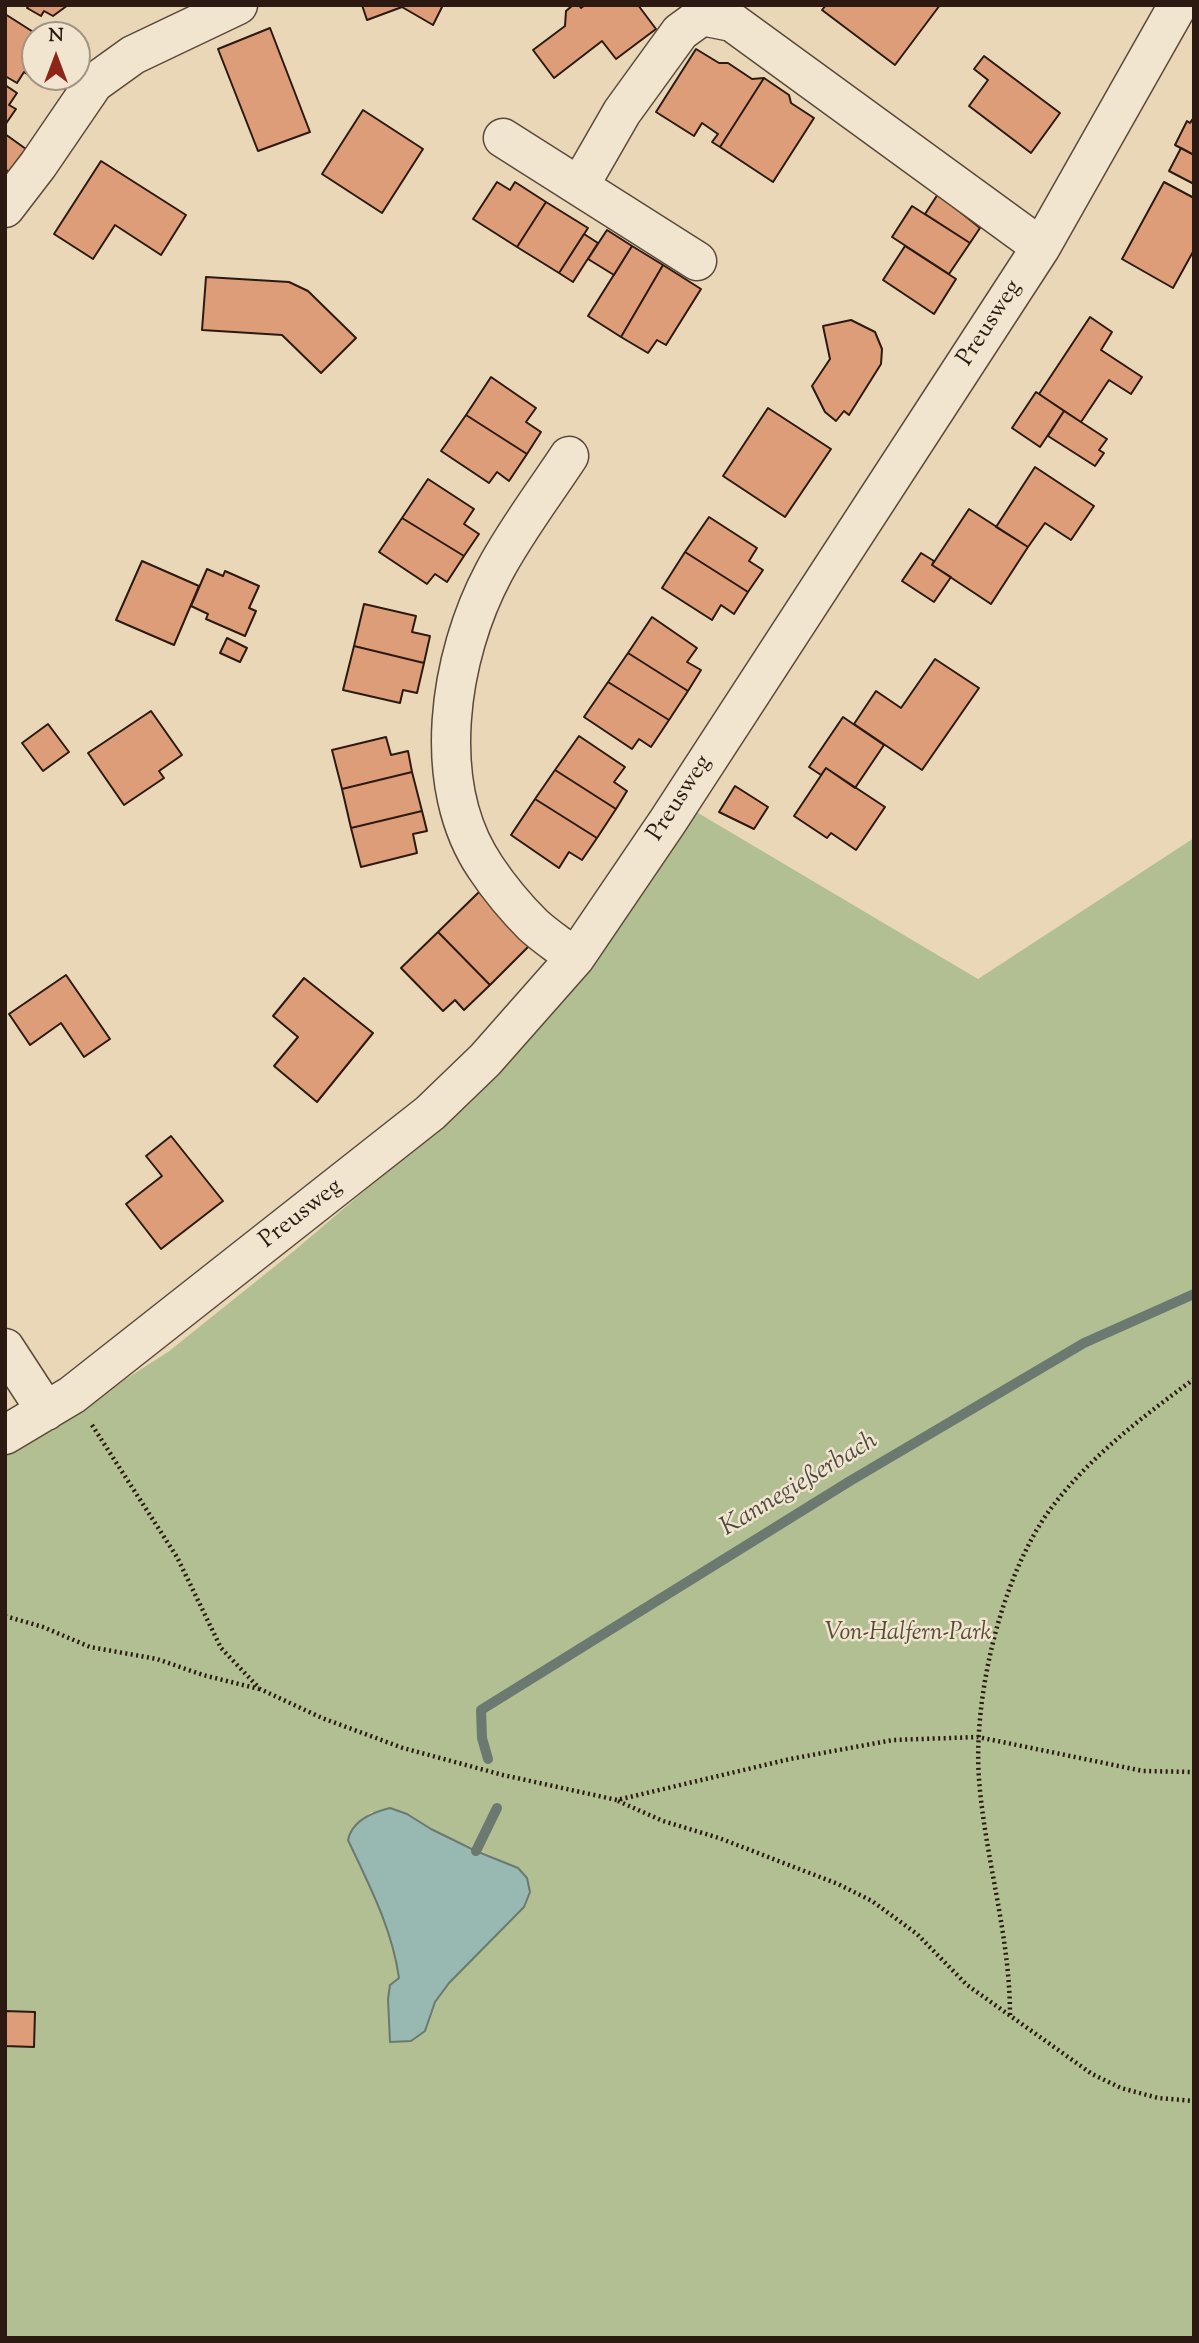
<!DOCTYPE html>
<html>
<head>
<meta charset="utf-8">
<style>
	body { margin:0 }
	#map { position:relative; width:1199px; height:2343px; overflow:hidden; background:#e9d7b7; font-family:"Sorts Mill Goudy",serif }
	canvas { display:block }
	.frame { position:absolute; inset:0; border:7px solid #2c1a12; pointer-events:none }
	.north { position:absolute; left:21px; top:21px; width:70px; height:70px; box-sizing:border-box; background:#f1e5d0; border:2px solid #a29484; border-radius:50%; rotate:0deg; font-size:19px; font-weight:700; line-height:28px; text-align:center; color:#2c1a12 }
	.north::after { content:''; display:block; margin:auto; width:24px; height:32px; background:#8f2418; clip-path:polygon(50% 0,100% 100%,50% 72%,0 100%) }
</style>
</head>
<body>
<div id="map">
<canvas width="1199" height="2343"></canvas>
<div class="frame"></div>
<div class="north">N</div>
</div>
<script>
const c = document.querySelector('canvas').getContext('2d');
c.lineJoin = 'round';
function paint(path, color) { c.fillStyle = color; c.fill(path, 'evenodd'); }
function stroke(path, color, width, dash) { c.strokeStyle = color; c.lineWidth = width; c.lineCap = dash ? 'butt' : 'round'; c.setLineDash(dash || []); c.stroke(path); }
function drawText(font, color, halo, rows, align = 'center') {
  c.font = font + ' "Sorts Mill Goudy",serif'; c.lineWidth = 5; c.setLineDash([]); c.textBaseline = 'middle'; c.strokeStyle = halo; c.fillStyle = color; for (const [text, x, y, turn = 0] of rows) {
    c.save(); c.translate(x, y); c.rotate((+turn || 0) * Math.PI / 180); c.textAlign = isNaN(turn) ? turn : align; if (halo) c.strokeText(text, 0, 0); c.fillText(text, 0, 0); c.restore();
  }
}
paint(new Path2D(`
	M688,807L978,979L1194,838V2338H5V1456L168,1352L294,1251L471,1100ZM371,1812L407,1814L431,1829L518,1868L530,1892L523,1907L449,1983L435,2002L425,2031L388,1999L390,1985L399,1978C392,1928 369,1885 348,1840L350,1832Z`), '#b2bf92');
const water = new Path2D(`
	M390,1808L407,1814L431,1829L476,1851L518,1868L527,1878L530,1892L524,1907L449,1983L435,2002L425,2031L411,2041L390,2042L388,1999L390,1985L399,1978C392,1928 369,1885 348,1840C352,1821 373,1812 390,1808Z`);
paint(water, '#97b9b1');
stroke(water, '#6c7971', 2);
stroke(new Path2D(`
	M488,1759L482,1738L481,1710L850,1481L1084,1343L1194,1294
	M476,1851L497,1808`), '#6c7971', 10);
const building = new Path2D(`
	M29,5H68L53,16L44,11L41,16L27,8Z
	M362,5H443L433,25L402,7L367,20Z
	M573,5H579L581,8L585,5H638L656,29L616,59L602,41L554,78L533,50L565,26L566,11Z
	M826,5H940L895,65L822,10Z
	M5,14L38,35H35V74L33,78L24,72L17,83L5,76Z
	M270,28L310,132L258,151L218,49Z
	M696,49L719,63H728L752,79L764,78L720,147L712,142L718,134L702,123L694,136L656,112Z
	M984,56L1060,113L1031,153L969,106L988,80L974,69Z
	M47,77H75L66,90Z
	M764,78L789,95L791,103L814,118L773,182L720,147Z
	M5,85L17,93L9,105L16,109L5,125Z
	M363,110L423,149L382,213L322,174Z
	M1194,117V155L1175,145L1187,121L1190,123Z
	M5,134L26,149L9,172L5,169Z
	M1181,148L1194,155V184L1169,171Z
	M101,161L186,215L161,255L115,225L93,259L54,234Z
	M497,182L510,190L515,182L546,202L517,247L473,219Z
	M1164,182L1194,198V250L1173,288L1122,259Z
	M938,194L980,228L970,243L925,214Z
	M546,202L588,228L559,273L517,247Z
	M912,206L970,243L949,274L892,237Z
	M607,230L632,246L614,275L588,259Z
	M584,234L598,243L573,282L559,273Z
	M632,246L663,265L621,337L588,316Z
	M905,246L956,279L934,314L883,280Z
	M663,265L701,289L666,345L657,340L648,353L621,337Z
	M206,277L289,282L308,291L356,338L321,373L282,335L202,330Z
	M1090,317L1112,332L1101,350L1142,377L1131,394L1109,380L1081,422L1039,394Z
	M851,320L875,332L882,349L881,364L849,415L844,411L836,421L825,412L812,386L830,359L823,326Z
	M491,377L536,408L526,422L541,432L527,454L466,415Z
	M1036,392L1064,411L1040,447L1012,428Z
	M768,408L831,449L785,517L723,476Z
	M1064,411L1107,439L1099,450L1104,453L1095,466L1048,436Z
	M466,415L527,454L509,481L497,472L489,483L441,451Z
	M1035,467L1094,506L1071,540L1045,523L1028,547L996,527Z
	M428,479L474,509L464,524L479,534L464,556L402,518Z
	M969,509L1028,547L991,604L932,565Z
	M709,517L757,548L749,561L763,570L748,592L685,552Z
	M402,518L464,556L447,582L435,574L427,584L379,552Z
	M685,552L748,592L734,614L721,605L712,620L662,588Z
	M921,553L934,561L932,565L951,577L934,602L902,581Z
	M142,561L199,586L174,645L116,620Z
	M207,569L223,576L225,571L259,586L249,608L256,611L245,636L206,619L208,614L191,606Z
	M364,604L416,616L412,632L430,636L424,663L354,646Z
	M652,617L697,648L687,662L701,670L688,691L628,653Z
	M227,638L247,648L240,662L220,653Z
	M354,646L424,663L417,693L403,690L400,703L343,690Z
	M628,653L688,691L669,720L608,682Z
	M935,659L979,688L922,770L854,724L876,691L901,708Z
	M608,682L669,720L651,747L639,739L632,749L584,717Z
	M151,711L182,755L159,771L164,778L124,805L88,753Z
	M843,717L884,745L855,788L826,768L821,775L809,767Z
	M48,724L69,752L43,771L22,743Z
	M579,736L625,767L614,782L627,791L616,809L555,770Z
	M386,737L391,755L408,751L412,772L342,789L332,750Z
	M826,768L885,807L856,850L831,833L827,838L794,816Z
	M555,770L616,809L597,838L535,799Z
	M412,772L422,811L351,828L342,789Z
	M735,786L768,807L754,829L719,812Z
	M535,799L597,838L582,860L569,852L559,868L511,835Z
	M422,811L427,831L413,834L417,853L361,867L351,828Z
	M479,892L531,944L490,985L438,932Z
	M438,932L490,985L464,1010L455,1000L443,1011L401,968Z
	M66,975L110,1039L84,1057L61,1023L30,1045L9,1014Z
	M304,978L373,1033L317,1102L274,1066L298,1037L273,1016Z
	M171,1136L223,1201L161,1249L126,1204L162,1176L146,1156Z
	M5,2011L35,2012L34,2047L5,2046Z`);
paint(building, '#dd9d78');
stroke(building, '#2c1a12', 2);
const minor = new Path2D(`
	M503,138L697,261
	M580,185L622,112L680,32L702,16L732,22L1041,247
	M5,208L38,165L94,83L133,55L238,5
	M569,456C544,494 515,532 494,572C449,656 429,785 486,868C498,886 518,910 533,925C546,937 562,947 575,958
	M5,1348L46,1411
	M5,1435L72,1395L430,1113L485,1060L575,958L668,821L1041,247L1178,5`);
stroke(minor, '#5b493b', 41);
stroke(new Path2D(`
	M92,1425L177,1557L221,1648L260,1689L322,1718L403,1748L503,1775L617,1800L790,1759L893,1740L978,1737L1143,1771L1194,1772
	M5,1616L43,1627L90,1647L157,1659L203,1675L259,1689
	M618,1801L663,1821L719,1838L838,1884L872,1901L917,1934L967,1985L1092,2074L1121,2088L1158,2098L1194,2101
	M1010,2015C1010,1935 985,1858 979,1779C973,1697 1001,1578 1049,1511C1088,1458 1141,1418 1194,1379`), '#2c1a12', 4.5, [2, 3.5]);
stroke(minor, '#f1e5d0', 38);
drawText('24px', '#2c1a12', '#f1e5d0', [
	["Preusweg",991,324,-57],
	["Preusweg",681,799,-57],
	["Preusweg",302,1215,-38]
]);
drawText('italic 24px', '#544c38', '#f1e5d0', [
	["Von-Halfern-Park",908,1635]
]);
drawText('italic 26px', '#4c4a42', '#f1e5d0', [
	["Kannegießerbach",800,1486,-31]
]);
</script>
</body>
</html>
